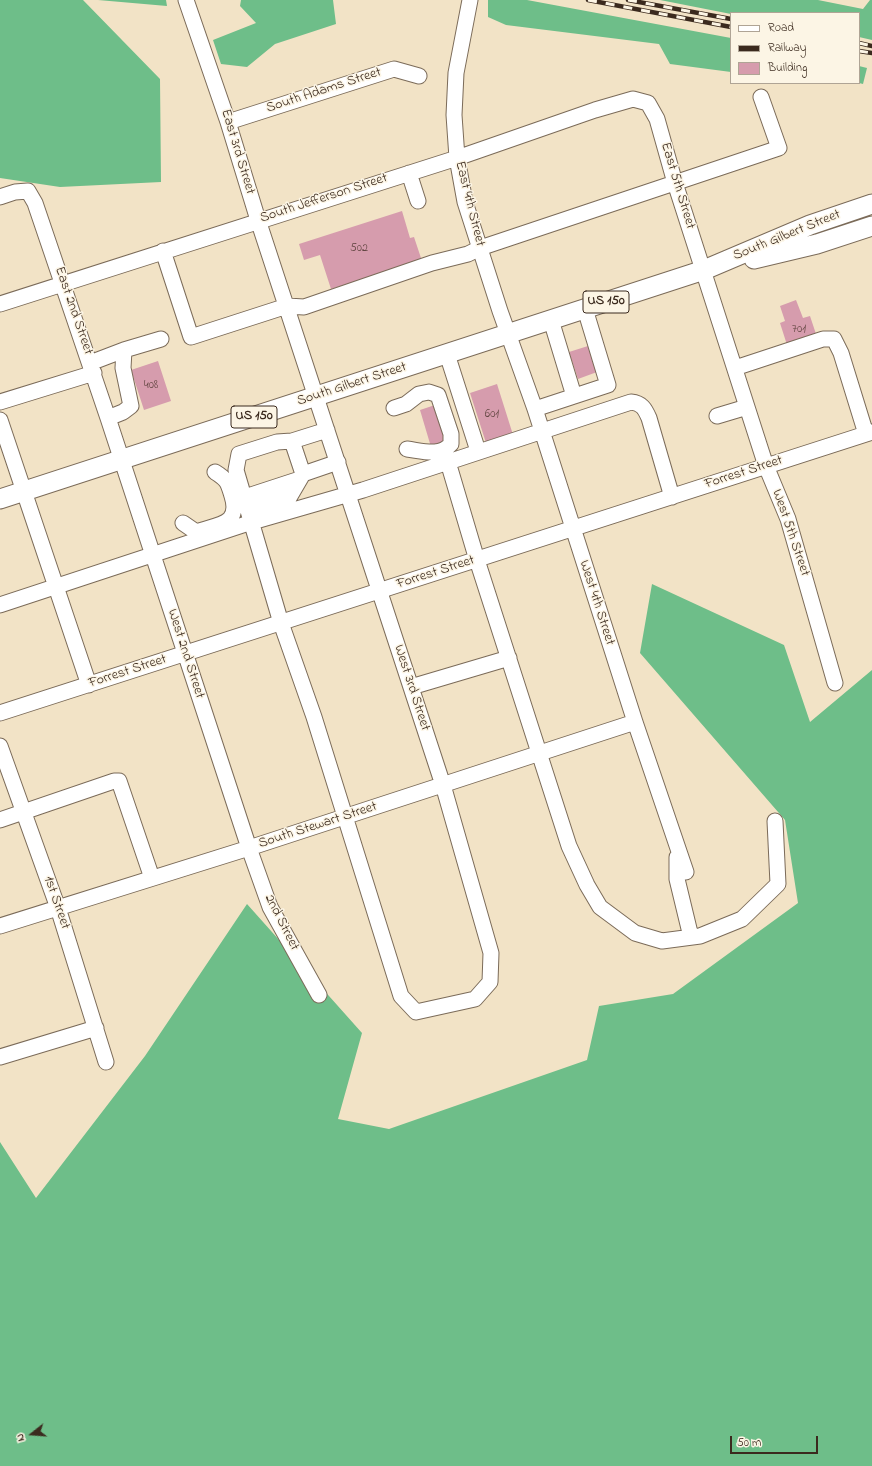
<!DOCTYPE html>
<html>
<head>
<meta charset="utf-8">
<style>
	body { margin:0 }
	#map { position:relative; width:872px; height:1466px; overflow:hidden; background:#f2e3c6; font-family:"Indie Flower",sans-serif }
	canvas { display:block }
	.legend { position:absolute; left:730px; top:12px; width:130px; height:72px; box-sizing:border-box; background:#fcf5e5; border:1px solid #afa495; margin:0; padding:5px 7px; list-style:none; font-size:12px; color:#3b2a1e }
	.legend li { display:flex; align-items:center; gap:8px; height:20px }
	.legend b { width:20px; border:1px solid #afa495 }
	.north { position:absolute; left:12px; top:1414px; width:40px; height:40px; -webkit-text-stroke:3px #fcf5e5; paint-order:stroke; rotate:253deg; font-size:11px; font-weight:700; line-height:16px; text-align:center; color:#3b2a1e }
	.north::after { content:''; display:block; margin:auto; width:14px; height:18px; background:#3b2a1e; clip-path:polygon(50% 0,100% 100%,50% 72%,0 100%) }
	.scale { position:absolute; left:730px; top:1436px; width:88px; height:18px; box-sizing:border-box; border:2px solid #3b2a1e; border-top:0; padding-left:5px; font-size:12px; line-height:14px; white-space:nowrap; color:#3b2a1e; -webkit-text-stroke:3px #fcf5e5; paint-order:stroke }
</style>
</head>
<body>
<div id="map">
<canvas width="872" height="1466"></canvas>
<ul class="legend">
<li><b style="height:5px;background:#fff"></b>Road</li>
<li><b style="height:5px;background:#3b2a1e"></b>Railway</li>
<li><b style="height:11px;background:#d69cad"></b>Building</li>
</ul>
<div class="north">N</div>
<div class="scale">50 m</div>
</div>
<script>
const c = document.querySelector('canvas').getContext('2d');
c.lineJoin = 'round';
function paint(path, color) { c.fillStyle = color; c.fill(path, 'evenodd'); }
function stroke(path, color, width, dash) { c.strokeStyle = color; c.lineWidth = width; c.lineCap = dash ? 'butt' : 'round'; c.setLineDash(dash || []); c.stroke(path); }
function drawText(font, color, halo, rows, align = 'center') {
  c.font = font + ' "Indie Flower",sans-serif'; c.lineWidth = 3; c.setLineDash([]); c.textBaseline = 'middle'; c.strokeStyle = halo; c.fillStyle = color; for (const [text, x, y, turn = 0] of rows) {
    c.save(); c.translate(x, y); c.rotate((+turn || 0) * Math.PI / 180); c.textAlign = isNaN(turn) ? turn : align; if (halo) c.strokeText(text, 0, 0); c.fillText(text, 0, 0); c.restore();
  }
}
paint(new Path2D(`
	M0,0H83L160,79L161,182L60,187L0,178Z
	M98,0H166L167,6Z
	M241,0H333L336,24L275,44L247,67L221,64L213,40L256,23L240,6Z
	M488,0H527L731,38V72L670,64L659,44L506,25L488,17Z
	M660,0H818L863,9L870,0H872V40L859,37V13L731,14Z
	M859,66L867,68L863,84L859,83Z
	M652,584L784,645L810,722L872,670V1466H0V1142L36,1198L145,1056L247,904L362,1033L338,1119L389,1129L587,1060L599,1006L673,994L798,903L785,820L640,653Z`), '#6ebe89');
paint(new Path2D(`
	M402,211L410,238L414,237L422,261L331,289L320,255L304,260L299,244Z
	M796,300L803,318L810,316L817,337L788,348L780,323L785,321L780,306Z
	M588,346L597,372L578,379L569,352Z
	M158,361L171,401L144,410L131,370Z
	M497,384L514,438L487,446L470,393Z
	M438,404L450,441L431,447L420,410Z`), '#d69cad');
const minor = new Path2D(`
	M186,0L228,122L258,220L443,785L491,953L490,982L475,999L416,1012L401,996L314,717L281,623L236,470L239,454L277,442L292,441L327,430
	M470,0L456,73L454,115L457,158L465,202L500,311L535,409L635,722L686,872
	M228,122L394,69L419,76
	M409,173L418,201
	M0,197L15,192L28,191L35,203L108,418L249,848L270,907L319,995
	M163,251L191,337L287,306L304,307L432,263L468,254L480,248L779,148L761,97
	M0,304L457,158L595,110L633,99L648,103L657,119L675,183L766,466L788,519L835,683
	M551,320L574,396
	M447,354L478,451
	M90,363L124,350L161,339
	M735,368L823,339H834L841,353L866,434
	M0,402L94,373
	M394,408L406,404L419,394L429,392L438,395L451,434V444C440,457 423,451 407,449
	M535,409L608,385L585,309
	M717,416L747,407
	M108,418L123,412L131,406L123,368L124,350
	M0,420L89,685
	M292,441L303,474L338,462
	M448,462L477,560L569,846L587,885L600,907L635,933L662,941L700,936L742,919L778,884L775,821
	M245,497L300,479
	M249,511L289,498L303,474
	M183,523L196,532C218,524 241,525 232,496C228,483 228,480 215,472
	M0,605L252,522L363,490L631,402C642,403 645,409 649,418L672,497
	M411,687L509,658
	M0,713L872,432
	M0,746L58,908L106,1062
	M0,820L114,781H119L152,878
	M677,857V879L691,937
	M0,926L249,848L635,722
	M0,1057L96,1028`);
const major = new Path2D(`
	M754,259L817,244L872,226
	M0,499L704,270L810,225L872,204`);
stroke(minor, '#7b6b59', 17);
stroke(major, '#7b6b59', 21);
stroke(minor, '#fff', 15);
stroke(major, '#fff', 19);
const rail = new Path2D(`
	M588,0L731,27
	M628,0L731,19
	M859,43L872,46
	M859,51L872,53`);
stroke(rail, '#3b2a1e', 4.5);
stroke(rail, '#fcf5e5', 3, [9]);
drawText('12px', '#624642', null, [
	["502",359,249],
	["701",799,330],
	["408",151,386],
	["601",492,415]
]);
for (const [x, y, w] of [
	[606,302,46],
	[254,417,46]
]) { const box = new Path2D(); box.roundRect(x - w / 2, y - 11, w, 22, 3); c.fillStyle = '#fcf5e5'; c.fill(box); stroke(box, '#3b2a1e', 1); }
drawText('bold 13px', '#3b2a1e', null, [
	["US 150",606,302],
	["US 150",254,417]
]);
drawText('14px', '#3b2a1e', '#fcf5e5', [
	["South Adams Street",324,91,-18],
	["East 3rd Street",237,152,73],
	["East 5th Street",677,186,73],
	["South Jefferson Street",324,199,-18],
	["East 4th Street",469,204,76],
	["South Gilbert Street",787,236,-22],
	["East 2nd Street",73,311,71],
	["South Gilbert Street",352,385,-18],
	["Forrest Street",744,473,-18],
	["West 5th Street",790,533,71],
	["Forrest Street",436,573,-18],
	["West 4th Street",596,603,72],
	["West 2nd Street",185,654,72],
	["Forrest Street",128,672,-18],
	["West 3rd Street",411,688,72],
	["South Stewart Street",318,826,-18],
	["1st Street",56,903,71],
	["2nd Street",281,923,63]
]);
</script>
</body>
</html>
